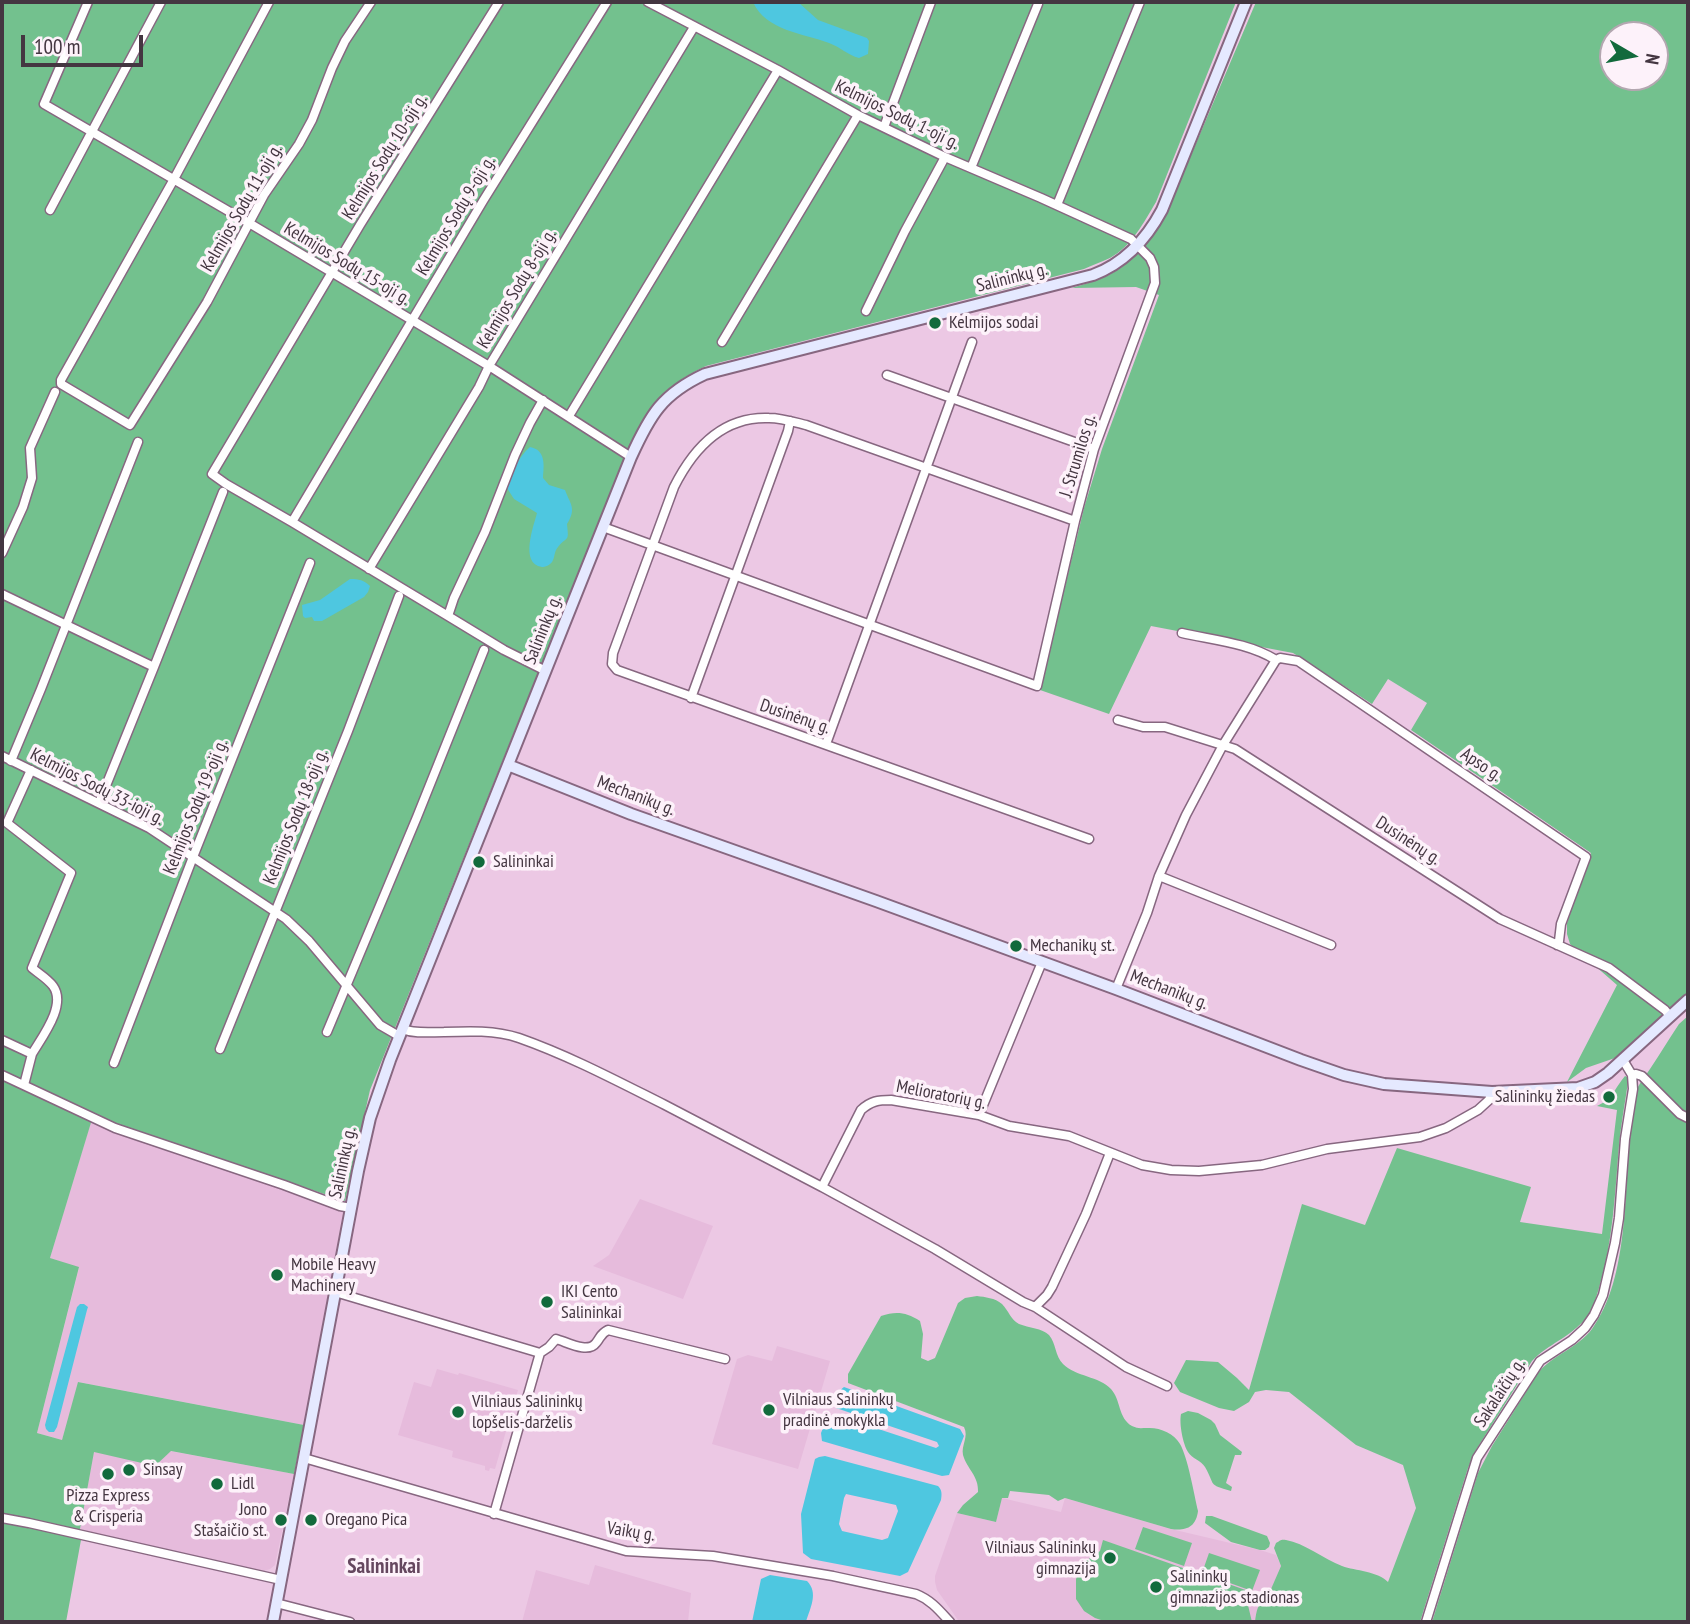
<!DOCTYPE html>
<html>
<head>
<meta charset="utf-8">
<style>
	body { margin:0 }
	#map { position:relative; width:1690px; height:1624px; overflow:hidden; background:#ecc8e4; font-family:"PT Sans Narrow",sans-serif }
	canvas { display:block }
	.frame { position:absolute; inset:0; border:4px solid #443641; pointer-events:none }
	.north { position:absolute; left:1599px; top:21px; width:70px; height:70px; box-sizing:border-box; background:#fdf2fa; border:2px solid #b3a7b0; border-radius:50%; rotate:100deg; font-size:19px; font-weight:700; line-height:28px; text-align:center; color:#443641 }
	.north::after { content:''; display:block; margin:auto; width:24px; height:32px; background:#126a3c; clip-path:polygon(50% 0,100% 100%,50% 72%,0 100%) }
	.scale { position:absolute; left:21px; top:35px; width:122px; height:32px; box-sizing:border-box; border:4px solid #443641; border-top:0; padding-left:9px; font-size:21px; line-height:24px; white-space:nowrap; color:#443641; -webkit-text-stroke:5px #fdf2fa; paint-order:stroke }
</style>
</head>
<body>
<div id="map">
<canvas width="1690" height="1624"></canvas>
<div class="frame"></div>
<div class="north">N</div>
<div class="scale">100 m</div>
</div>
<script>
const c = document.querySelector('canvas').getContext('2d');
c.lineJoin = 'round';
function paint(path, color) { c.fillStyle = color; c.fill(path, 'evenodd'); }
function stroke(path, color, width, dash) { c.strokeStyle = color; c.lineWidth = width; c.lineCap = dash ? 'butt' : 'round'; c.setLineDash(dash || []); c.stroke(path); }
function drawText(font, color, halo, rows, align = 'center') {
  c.font = font + ' "PT Sans Narrow",sans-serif'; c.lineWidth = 7; c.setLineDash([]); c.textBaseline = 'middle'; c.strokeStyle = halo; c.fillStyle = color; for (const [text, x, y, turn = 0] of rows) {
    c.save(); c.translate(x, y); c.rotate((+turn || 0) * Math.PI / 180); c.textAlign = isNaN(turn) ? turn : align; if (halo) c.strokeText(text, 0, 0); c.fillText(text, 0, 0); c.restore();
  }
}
paint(new Path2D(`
	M93,1115L345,1201L304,1425L79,1382L62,1440L37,1433L79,1268L50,1258Z
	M640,1199L713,1226L683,1299L593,1266L609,1255Z
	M777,1346L830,1361L798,1469L712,1444L737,1359L748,1355L772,1361Z
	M437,1369L458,1375L459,1373L518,1390L495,1469L490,1468L489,1471L485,1470V1466L452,1457L453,1451L398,1435L414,1382L431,1387Z
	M94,1451L155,1465L170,1451L294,1474L275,1565L270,1569L257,1573L80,1529Z
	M1002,1498L1061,1512L1065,1498L1171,1529L1260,1550L1276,1555L1281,1566L1268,1597L1256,1614L1255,1622H962L958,1620L937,1590L935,1582V1576L957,1513L996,1522Z
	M595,1565L691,1593L688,1622H522L536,1570L589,1585Z`), '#e6bbdc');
paint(new Path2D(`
	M2,2H1236L1156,202C1144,222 1132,246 1110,258C1102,262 1092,265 1084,269L706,366C664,386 648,405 629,447L370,1090L345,1201L93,1116L50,1258L79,1267L37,1433L62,1440L78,1382L304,1425L294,1474L171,1451L155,1466L94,1452L80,1529L76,1530L81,1540L66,1622H2Z
	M1256,2H1688V993L1615,1058L1586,1068L1567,1082L1617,985L1570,944L1567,934V923L1591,853L1411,730L1427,703L1388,679L1372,704L1293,653L1151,626L1109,714L1040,690L1084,508L1102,449L1159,295L1136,287L1072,288C1084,284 1097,281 1109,275C1140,259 1157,230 1172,200ZM1613,35H1655V77H1613Z
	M1688,1016V1622H1432L1478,1473L1492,1446L1538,1373C1552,1355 1578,1348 1592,1329C1630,1276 1623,1191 1631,1130C1633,1117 1633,1100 1638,1087C1641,1081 1646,1075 1650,1069C1660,1054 1669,1039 1679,1024Z
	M1625,1076L1627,1077L1628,1082C1625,1103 1621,1124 1619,1145C1615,1193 1613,1242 1599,1288C1596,1298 1593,1309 1586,1318C1571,1337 1548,1344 1532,1361L1476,1450L1468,1468L1420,1622H1255C1256,1612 1258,1601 1268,1596L1281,1566L1274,1548L1276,1543C1281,1540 1281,1539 1286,1540C1304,1543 1324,1559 1342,1566C1356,1571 1377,1571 1388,1582L1416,1508L1403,1465L1356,1445L1289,1392L1266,1390L1255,1392L1249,1402L1234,1411L1219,1408L1180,1392L1174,1383L1186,1360L1218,1362L1237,1378L1249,1390L1302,1204L1365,1225L1397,1148L1531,1187L1520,1222L1602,1234L1617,1110L1597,1106C1614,1098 1614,1089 1625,1076Z
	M977,1296C985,1297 995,1298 1002,1304C1009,1311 1010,1319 1019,1324C1029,1328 1042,1328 1049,1335C1056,1343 1055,1356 1063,1364C1076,1377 1099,1376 1111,1389C1121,1400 1118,1418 1132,1426C1138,1429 1141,1428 1147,1428C1159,1427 1174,1433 1180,1444C1188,1458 1194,1494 1198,1511C1196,1528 1185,1531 1171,1529L1065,1498L1058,1501L1049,1495L1010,1491L1008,1498H1002L996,1522L957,1513L963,1505L978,1492C979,1476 967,1469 963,1455C961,1445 969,1437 964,1427L848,1383V1374L881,1316C896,1311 906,1312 920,1321L923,1334L921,1358L928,1361L935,1358L958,1303L965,1298Z
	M1188,1411L1198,1413L1211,1420L1215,1424L1220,1435L1242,1452L1241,1455H1235L1226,1483L1232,1487L1231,1491C1207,1484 1216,1486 1205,1467C1201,1460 1192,1459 1188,1452C1183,1444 1179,1424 1181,1414Z
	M1206,1516H1212L1267,1536L1270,1543L1269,1547L1265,1550H1260L1231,1542L1205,1523Z
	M1143,1527L1192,1543L1184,1566L1135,1549Z
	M1103,1540L1257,1594L1256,1600L1247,1601L1252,1622H1107L1095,1618L1084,1611L1076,1599V1579L1083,1563L1100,1551Z
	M1209,1553L1260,1570L1252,1591L1202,1573Z`), '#73c18e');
paint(new Path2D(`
	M753,2H798L818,20L867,38L869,41L868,54L859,58C848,55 840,47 829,43C803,33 766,31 753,2Z
	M530,447C546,450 544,465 543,478L549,485L565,490C570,504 577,508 567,524C569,543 568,535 558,547C554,551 555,558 552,562C550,565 545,567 542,567C519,564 534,525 537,513L514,499L507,488C511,474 519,456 530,447Z
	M350,579C359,579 364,580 370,586L368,592L364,597L322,621H314L312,617L305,618L303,616L302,605L320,600Z
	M80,1304H84L88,1307L87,1310L57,1427L54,1432H49L46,1429L45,1425L77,1307Z
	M844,1387L960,1429L964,1436L949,1475L942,1476L822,1441L821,1433L828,1416H839L936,1448L939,1446L937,1442L836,1408C834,1402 839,1390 844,1387Z
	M825,1456L938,1486C942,1490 942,1494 941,1500L908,1572L900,1576L811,1559L803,1553L801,1514L815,1459L819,1457ZM846,1494L896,1505L898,1511L888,1538L882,1540L842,1531L839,1524L844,1498Z
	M770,1575L807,1581C819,1593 810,1608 806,1622H752L761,1579Z`), '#4ec7e0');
const minor = new Path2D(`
	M88,2L44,104L249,223L489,366L631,457
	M269,2L174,179L61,380V384L130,425L207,302L264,195L299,144L312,120L332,68L345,41L371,2
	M884,127L931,2
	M971,168L1038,4
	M1057,205L1140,2
	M50,210L161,2
	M866,311L905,231L945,157
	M722,342L858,115
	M887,375L1094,449
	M543,400L530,423L515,455L485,532L454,598L448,616L504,650L546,671
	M569,416L778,70
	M1075,521L806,425C794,422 781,418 769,418C722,416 693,449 674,487L613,653L612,664L617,670L1089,839
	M292,522L483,201L607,2
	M603,527L1037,686L1075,521L1094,449L1155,283L1154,267L1150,258L1131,239L1041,198L945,157L858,115L778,70L648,2
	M2,553L23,507L32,478L30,448L55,392
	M369,569L479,387L489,366L694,27
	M2,594L154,667
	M448,616L292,522L226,484L212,474L360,225L499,2
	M1182,633C1213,640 1249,643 1276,660
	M691,698L788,431L790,421
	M1118,720L1143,727H1165L1235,749L1500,919L1609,968L1665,1010L1670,1016
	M826,744L972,342
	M2,756L149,828L286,919L309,941L380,1025L399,1036
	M11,761L41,689L138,442
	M31,770L7,823L71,873L32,968C38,973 48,979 53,986C67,1005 42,1037 32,1054
	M99,803L154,667L223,492
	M1159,876L1331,945
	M1116,989L1147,913L1159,876L1186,815L1223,745L1276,660L1280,658L1298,661L1586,857L1561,924L1559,941L1557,945
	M402,1029C415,1034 430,1032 444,1032C469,1031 495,1030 519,1038C570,1056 617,1081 665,1105C717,1132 770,1160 822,1187L861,1110C871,1101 878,1100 891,1100L979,1115L1009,1126L1069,1136L1142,1165L1171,1170L1199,1171L1262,1165L1327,1149L1420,1137L1446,1128L1478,1110L1489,1100L1492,1092
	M327,1032L417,817L484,650
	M2,1040L32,1054L24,1085
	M220,1049L348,731L399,596
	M1623,1060L1632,1075L1636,1074L1642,1076L1680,1114L1688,1118
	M114,1063L193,857L310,563
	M2,1075L115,1128L284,1185L340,1206L351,1208
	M979,1115L1042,962
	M822,1187L935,1249L1023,1302L1035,1307L1126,1367L1167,1386
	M335,1292L540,1353L549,1347L556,1339C567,1342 588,1354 596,1343C601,1337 600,1334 608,1330L725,1359
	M1035,1307L1047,1295L1052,1287L1086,1214L1110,1153
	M304,1458L626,1551L713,1556L833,1576L916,1594C931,1600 939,1610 950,1622
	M494,1514L540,1353
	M2,1518L29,1523L281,1580
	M276,1603L350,1622
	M1426,1622L1477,1458L1540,1361L1572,1340L1585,1328L1594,1315L1603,1295L1615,1243L1619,1218L1625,1139L1633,1089L1632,1075`);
const secondary = new Path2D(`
	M508,765L631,814L876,901L1116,989L1301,1060L1344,1075L1384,1084L1492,1092L1578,1088L1595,1082L1608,1073L1688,1000
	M273,1622L358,1171L370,1118L390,1060L631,457C650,415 662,394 705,374L1093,275C1125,263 1146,240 1162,210L1246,2`);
stroke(minor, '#876780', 11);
stroke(secondary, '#876780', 14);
stroke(minor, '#fff', 8);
stroke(secondary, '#e5e9ff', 10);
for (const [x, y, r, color] of [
	[935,323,7,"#126a3c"],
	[479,862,7,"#126a3c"],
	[1016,946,7,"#126a3c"],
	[1609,1097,7,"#126a3c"],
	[277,1275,7,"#126a3c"],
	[547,1302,7,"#126a3c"],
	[769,1410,7,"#126a3c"],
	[458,1412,7,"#126a3c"],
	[129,1470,7,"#126a3c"],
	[108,1474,7,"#126a3c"],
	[217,1484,7,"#126a3c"],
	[281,1520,7,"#126a3c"],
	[311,1520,7,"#126a3c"],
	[1110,1558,7,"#126a3c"],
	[1156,1587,7,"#126a3c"]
]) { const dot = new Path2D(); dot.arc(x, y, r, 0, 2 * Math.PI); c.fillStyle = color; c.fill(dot); stroke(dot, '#fdf2fa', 2.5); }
drawText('18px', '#443641', '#fdf2fa', [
	["Kelmijos Sodų 1-oji g.",897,115,26],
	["Kelmijos Sodų 10-oji g.",385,157,-58],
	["Kelmijos Sodų 11-oji g.",242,208,-60],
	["Kelmijos Sodų 9-oji g.",456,216,-59],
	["Kelmijos Sodų 15-oji g.",347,264,31],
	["Salininkų g.",1012,278,-14],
	["Kelmijos Sodų 8-oji g.",517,289,-59],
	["J. Strumilos g.",1078,456,-73],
	["Salininkų g.",543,630,-68],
	["Dusinėnų g.",795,717,19],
	["Apso g.",1481,765,34],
	["Kelmijos Sodų 33-ioji g.",97,787,27],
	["Mechanikų g.",636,796,21],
	["Kelmijos Sodų 19-oji g.",196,807,-68],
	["Kelmijos Sodų 18-oji g.",296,817,-68],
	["Dusinėnų g.",1408,841,33],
	["Mechanikų g.",1169,990,21],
	["Melioratorių g.",941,1095,11],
	["Salininkų g.",343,1163,-78],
	["Sakalaičių g.",1500,1393,-57],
	["Vaikų g.",631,1532,9]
]);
drawText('18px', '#443641', '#fdf2fa', [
	["Kelmijos sodai",949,323],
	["Salininkai",493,862],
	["Mechanikų st.",1030,946],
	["Salininkų žiedas",1595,1097,"right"],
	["Mobile Heavy",291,1265],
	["Machinery",291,1286],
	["IKI Cento",561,1292],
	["Salininkai",561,1313],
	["Vilniaus Salininkų",783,1400],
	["pradinė mokykla",783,1421],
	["Vilniaus Salininkų",472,1402],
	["lopšelis-darželis",472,1423],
	["Sinsay",143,1470],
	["Lidl",231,1484],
	["Pizza Express",108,1496,"center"],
	["& Crisperia",108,1517,"center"],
	["Jono",267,1510,"right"],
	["Stašaičio st.",267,1531,"right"],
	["Oregano Pica",325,1520],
	["Vilniaus Salininkų",1096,1548,"right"],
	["gimnazija",1096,1569,"right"],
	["Salininkų",1170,1577],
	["gimnazijos stadionas",1170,1598]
], 'left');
drawText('bold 21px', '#65475f', '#fdf2fa', [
	["Salininkai",384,1567]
]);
</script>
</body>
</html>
